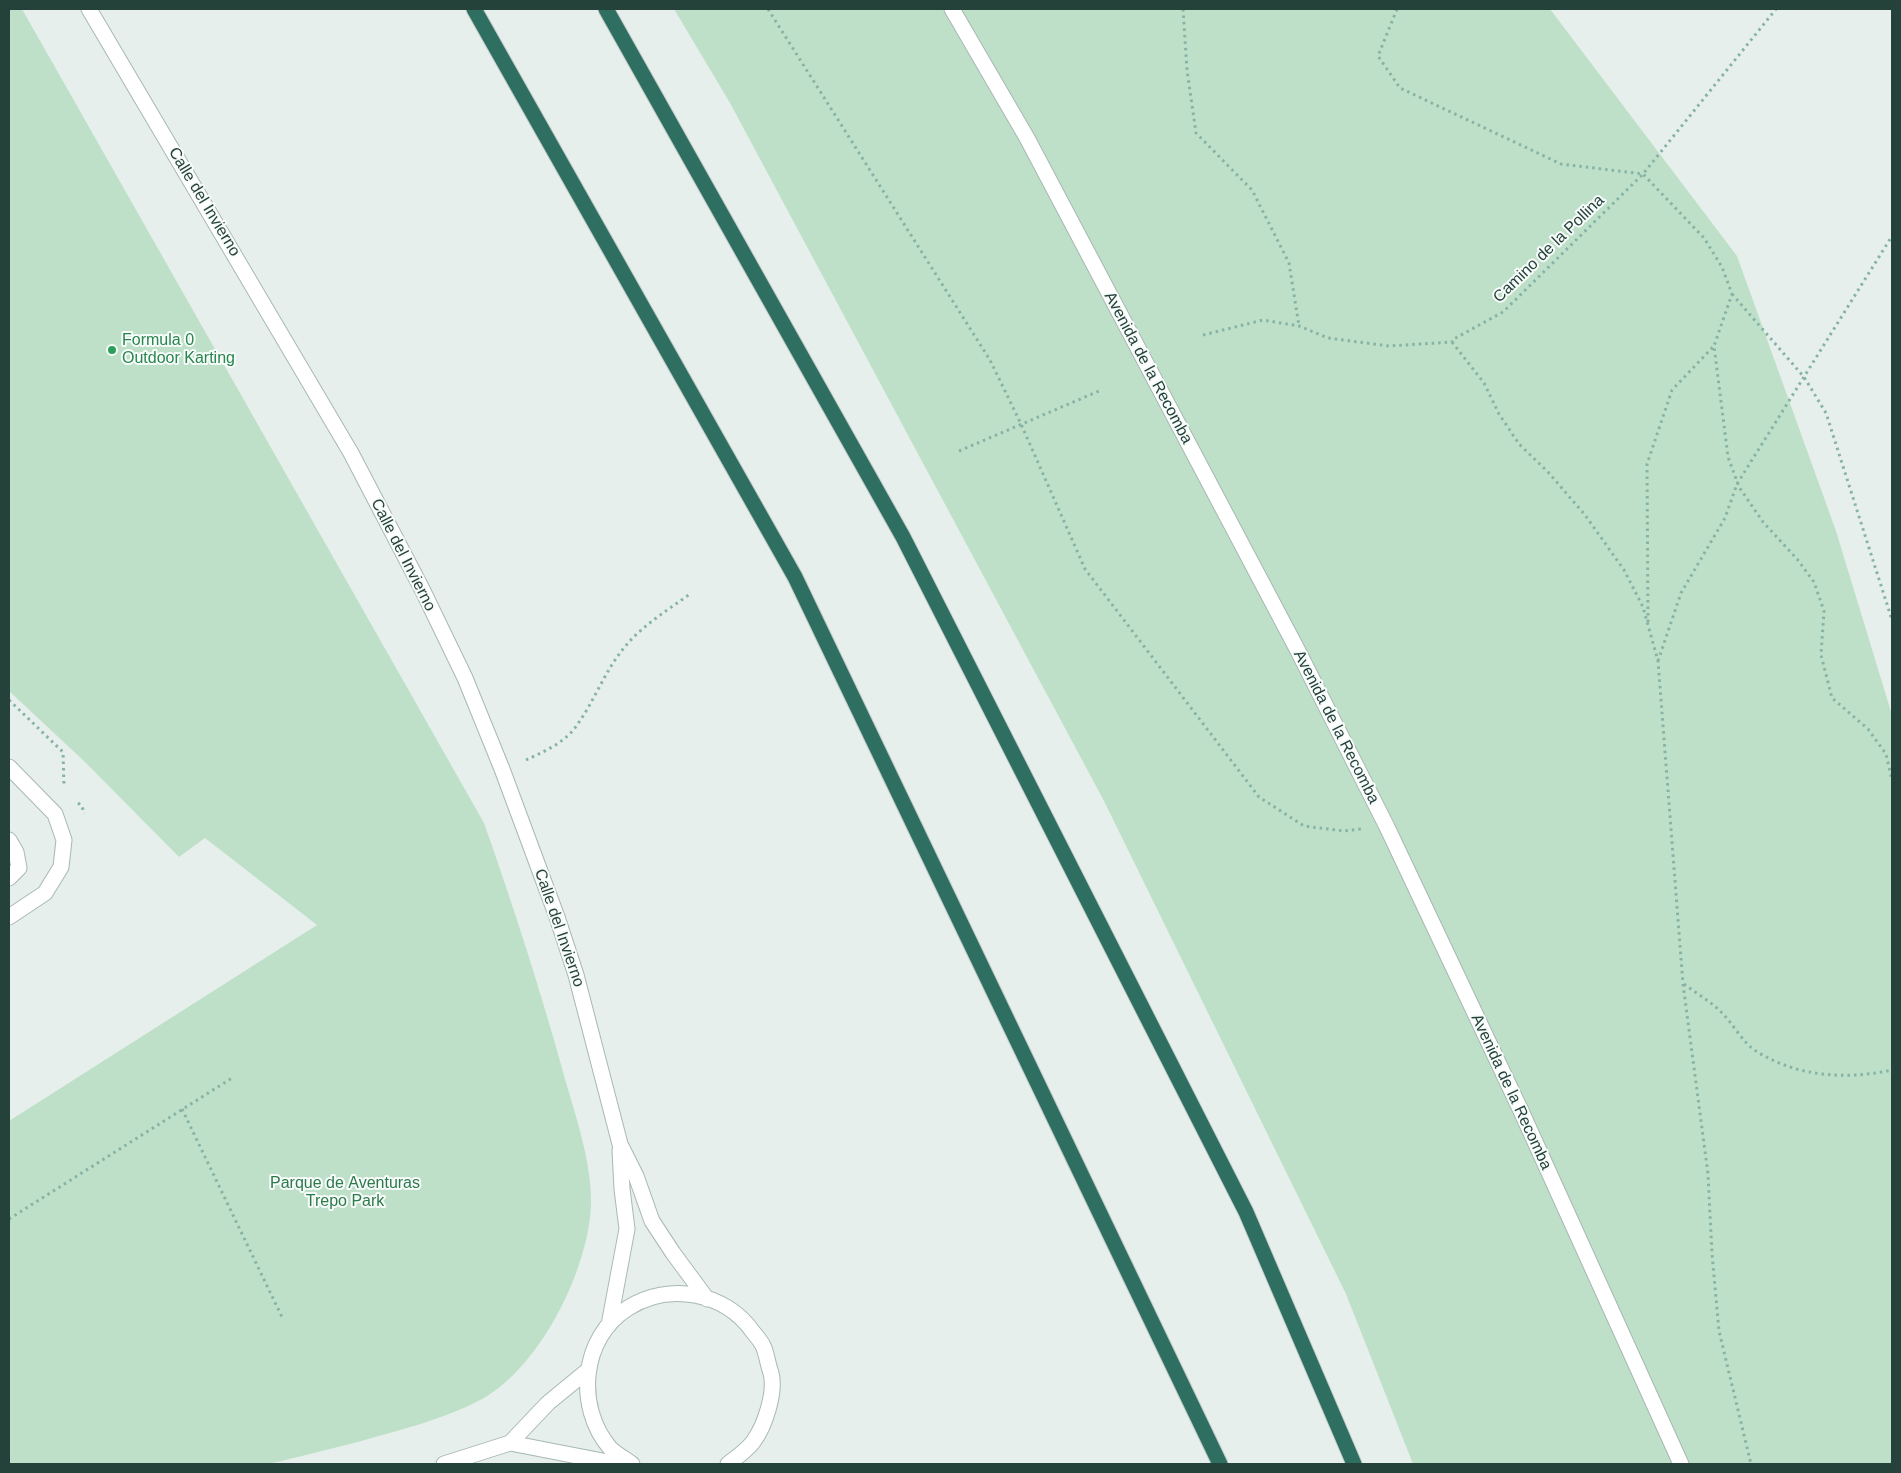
<!DOCTYPE html>
<html>
<head>
<meta charset="utf-8">
<style>
	body { margin:0 }
	#map { position:relative; width:1901px; height:1473px; overflow:hidden; background:#e6efeb; font-family:Arial,sans-serif }
	canvas { display:block }
	.frame { position:absolute; inset:0; border:10px solid #24423a; pointer-events:none }
</style>
</head>
<body>
<div id="map">
<canvas width="1901" height="1473"></canvas>
<div class="frame"></div>
</div>
<script>
const c = document.querySelector('canvas').getContext('2d');
c.lineJoin = 'round';
function paint(path, color) { c.fillStyle = color; c.fill(path, 'evenodd'); }
function stroke(path, color, width, dash) { c.strokeStyle = color; c.lineWidth = width; c.lineCap = dash ? 'butt' : 'round'; c.setLineDash(dash || []); c.stroke(path); }
function drawText(font, color, halo, rows, align = 'center') {
  c.font = font + ' Arial,sans-serif'; c.lineWidth = 4; c.setLineDash([]); c.textBaseline = 'middle'; c.strokeStyle = halo; c.fillStyle = color; for (const [text, x, y, turn = 0] of rows) {
    c.save(); c.translate(x, y); c.rotate((+turn || 0) * Math.PI / 180); c.textAlign = isNaN(turn) ? turn : align; if (halo) c.strokeText(text, 0, 0); c.fillText(text, 0, 0); c.restore();
  }
}
paint(new Path2D(`
	M9,9H22L484,823C514,908 541,992 565,1079C576,1117 592,1164 591,1204C589,1269 541,1365 484,1398C446,1419 399,1430 358,1442C338,1447 318,1452 298,1457C288,1459 276,1463 265,1464C238,1467 209,1464 182,1464C124,1464 66,1464 9,1464V1121L317,925L205,838L179,857L85,762L9,691Z
	M674,9H1550L1737,256L1836,531L1892,715V1464H1413L1346,1294L1104,801L730,103Z`), '#bfe0c8');
const lane = new Path2D(`
	M9,767L55,814L64,840L61,867L45,893L9,917
	M9,840L16,852L19,868L9,878`);
const street = new Path2D(`
	M89,9L351,453L423,591L465,678L502,769L557,917L576,975L620,1144L636,1176L652,1221L673,1253L707,1299
	M952,9L1027,138L1297,649L1387,827L1522,1113L1681,1464
	M609,1325L627,1229L622,1189L620,1150
	M510,1443L618,1464
	M444,1464L510,1443L548,1403L587,1371
	M632,1464C625,1459 616,1454 610,1448C575,1407 581,1337 628,1308C669,1282 725,1292 753,1332C757,1337 762,1342 764,1348C767,1356 768,1365 771,1373C776,1392 765,1426 753,1442C747,1450 736,1458 728,1464`);
const highway = new Path2D(`
	M474,9L795,577L1220,1464
	M606,9L903,537L1246,1212L1354,1464`);
stroke(lane, '#a8b8b2', 17);
stroke(street, '#a8b8b2', 17);
stroke(highway, '#c2cac8', 17);
stroke(new Path2D(`
	M768,9L990,360L1021,424L1085,569L1259,797L1304,826L1344,831L1361,829
	M1183,9L1187,70L1196,133L1252,190L1289,263L1299,326
	M1397,9L1378,56L1400,88L1561,164L1643,174L1704,238L1722,267L1732,294L1714,346L1728,457L1739,487L1763,522L1797,559L1814,582L1824,611L1821,655L1832,698L1868,729L1886,754L1892,780
	M1732,294L1804,377L1826,413L1892,620
	M1203,335L1263,320L1299,326L1328,338L1389,346L1452,342V340L1503,312L1643,174L1776,9
	M1452,342L1484,383L1499,414L1519,444L1548,472L1585,515L1624,570L1643,607L1658,661L1683,984L1708,1174L1712,1254L1719,1331L1751,1464
	M959,451L1099,391
	M1648,622L1647,464L1672,390L1713,347
	M1658,661L1681,593L1725,518L1737,484L1892,236
	M9,700L63,752L64,787
	M526,760C543,752 562,744 574,729C592,706 602,677 620,653C638,628 665,612 690,594
	M78,803L82,806L84,814
	M1684,984C1697,994 1712,1002 1723,1014C1733,1024 1744,1044 1756,1051C1797,1077 1846,1080 1892,1070
	M182,1109L282,1317
	M9,1219L232,1078`), '#86b3a5', 3, [2.5, 4]);
stroke(lane, '#fff', 15);
stroke(street, '#fff', 15);
stroke(highway, '#2f6f62', 15);
for (const [x, y, r, color] of [
	[112,350,5,"#2e9e5b"]
]) { const dot = new Path2D(); dot.arc(x, y, r, 0, 2 * Math.PI); c.fillStyle = color; c.fill(dot); stroke(dot, '#f7fbf9', 2); }
drawText('16px', '#24423a', '#f7fbf9', [
	["Calle del Invierno",204,202,59],
	["Camino de la Pollina",1549,249,-44],
	["Avenida de la Recomba",1148,368,62],
	["Calle del Invierno",403,555,63],
	["Avenida de la Recomba",1336,727,63],
	["Calle del Invierno",559,928,71],
	["Avenida de la Recomba",1511,1092,65]
]);
drawText('16px', '#27864d', '#f7fbf9', [
	["Formula 0",122,341],
	["Outdoor Karting",122,359]
], 'left');
drawText('16px', '#2d7a4b', '#f7fbf9', [
	["Parque de Aventuras",345,1184],
	["Trepo Park",345,1202]
]);
</script>
</body>
</html>
